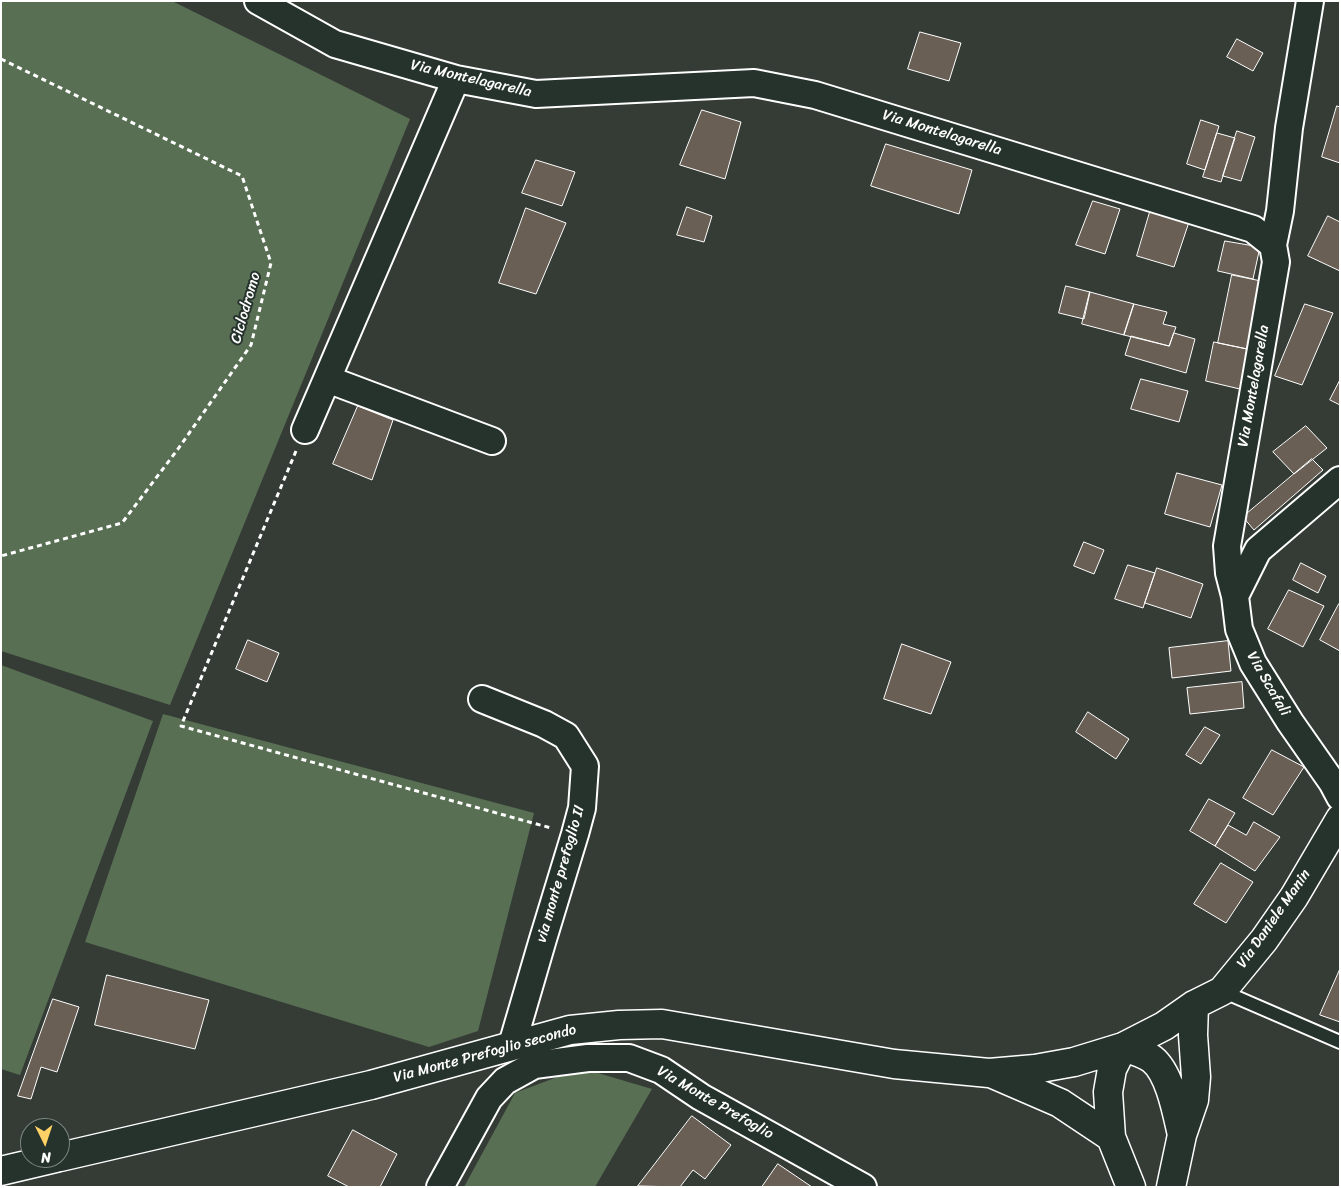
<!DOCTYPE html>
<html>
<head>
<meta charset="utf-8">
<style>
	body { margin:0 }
	#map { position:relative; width:1341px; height:1188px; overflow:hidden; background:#343c35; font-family:Sriracha,sans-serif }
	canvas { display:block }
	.frame { position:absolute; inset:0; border:2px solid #fff; pointer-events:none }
	.north { position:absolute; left:20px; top:1118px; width:50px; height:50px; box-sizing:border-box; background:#26332d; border:1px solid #7d8581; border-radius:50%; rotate:176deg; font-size:14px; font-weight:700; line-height:20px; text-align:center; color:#fff }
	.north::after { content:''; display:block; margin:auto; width:18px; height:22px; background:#ffd166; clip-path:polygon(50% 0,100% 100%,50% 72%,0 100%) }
</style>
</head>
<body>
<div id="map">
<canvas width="1341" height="1188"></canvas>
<div class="frame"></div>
<div class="north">N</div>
</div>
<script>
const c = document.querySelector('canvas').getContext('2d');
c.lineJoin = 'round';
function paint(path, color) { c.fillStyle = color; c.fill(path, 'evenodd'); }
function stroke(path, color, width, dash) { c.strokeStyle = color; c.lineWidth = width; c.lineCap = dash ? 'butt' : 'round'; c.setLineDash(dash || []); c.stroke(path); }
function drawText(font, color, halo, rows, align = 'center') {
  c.font = font + ' Sriracha,sans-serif'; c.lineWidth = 4; c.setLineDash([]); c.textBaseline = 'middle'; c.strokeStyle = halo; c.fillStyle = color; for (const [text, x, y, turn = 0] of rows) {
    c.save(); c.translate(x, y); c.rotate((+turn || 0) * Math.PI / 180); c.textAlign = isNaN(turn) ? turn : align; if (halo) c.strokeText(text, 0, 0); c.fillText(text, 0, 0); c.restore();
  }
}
paint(new Path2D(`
	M1,1H172L410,119L170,705L1,651Z
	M1,665L153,721L20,1075L1,1069Z
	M163,714L534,813L478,1031L429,1047L85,942Z
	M581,1068L652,1089L595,1187H464L515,1093Z`), '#596f54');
const building = new Path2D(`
	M920,32L961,43L949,81L908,69Z
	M1237,39L1263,53L1253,71L1227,57Z
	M1337,106L1340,107V163L1322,157Z
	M702,110L741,122L725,179L680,165Z
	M1201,120L1219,126L1205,170L1187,164Z
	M1237,131L1255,137L1241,181L1223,176Z
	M1217,133L1235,138L1221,182L1203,177Z
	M886,144L972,170L959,214L871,186Z
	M536,160L575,172L562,206L522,193Z
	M1093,201L1120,209L1105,254L1076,245Z
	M687,207L712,216L704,242L677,235Z
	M526,208L566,223L536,294L499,283Z
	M1150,212L1189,222L1174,267L1137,256Z
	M1328,216L1340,222V271L1308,256Z
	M1225,241L1260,247L1253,279L1218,271Z
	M1232,275L1266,282L1252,350L1218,343Z
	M1066,286L1090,292L1084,319L1059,313Z
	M1090,292L1134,304L1124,335L1082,324Z
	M1134,304L1167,312L1163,324L1176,327L1169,346L1124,335Z
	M1305,304L1333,313L1302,385L1275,376Z
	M1174,333L1195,339L1186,373L1125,355L1131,336L1169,346Z
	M1214,342L1252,350L1244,390L1206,381Z
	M1141,379L1188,391L1179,422L1131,409Z
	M1340,380V405L1330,400Z
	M358,406L393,420L372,480L333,464Z
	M1306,426L1327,448L1294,474L1273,452Z
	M1312,459L1323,470L1254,530L1243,517Z
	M1177,473L1222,485L1210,527L1165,514Z
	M1084,542L1104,550L1094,574L1074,566Z
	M1301,563L1326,576L1318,593L1293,580Z
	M1128,565L1155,573L1143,608L1115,599Z
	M1157,568L1203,584L1191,618L1145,603Z
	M1289,590L1324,606L1303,647L1268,629Z
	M1339,604L1340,605V651L1320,640Z
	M248,640L279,653L267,682L236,669Z
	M1228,641L1231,671L1172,678L1169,648Z
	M902,644L951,662L931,714L884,699Z
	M1242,682L1244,708L1190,714L1187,688Z
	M1088,712L1129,739L1116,759L1076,732Z
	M1205,727L1220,735L1201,764L1186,755Z
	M1272,750L1304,767L1273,815L1243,798Z
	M1209,799L1235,813L1215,846L1190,831Z
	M1254,822L1280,837L1255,871L1215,846L1228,825L1246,835Z
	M1221,863L1253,882L1226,923L1194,904Z
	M1340,969V1022L1320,1015Z
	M107,975L209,1000L195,1049L95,1025Z
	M53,999L79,1007L57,1072L41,1067L31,1099L18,1096Z
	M692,1116L731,1145L705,1179L693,1170L680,1187L638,1186Z
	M353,1130L397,1154L380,1187H349L328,1176Z
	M778,1164L812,1187H762Z`);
paint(building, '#6a5f55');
stroke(building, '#fff', 1);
const lane = new Path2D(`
	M1222,991L1340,1042`);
const street = new Path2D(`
	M258,1L335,44L456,79L536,94L754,83L815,95L1253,229L1273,245L1276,262L1227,546L1229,573L1235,596
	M456,79L327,379L492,441
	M1273,245L1280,211L1289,128L1310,1
	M305,430L327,379
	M1340,480L1258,550L1235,596L1239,629L1253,663L1290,722L1332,782L1340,797
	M482,699L544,724L566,736L585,766L582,808L575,834L543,939L512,1045
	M440,1187L489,1098L505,1081L534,1065L588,1058H629L661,1070L701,1097L863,1187`);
const secondary = new Path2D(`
	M1123,1047L1112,1069L1108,1092L1111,1137L1131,1187
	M1123,1047C1132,1050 1144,1053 1152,1059C1170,1073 1177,1113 1182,1135
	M993,1074L1060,1103L1111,1137
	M60,1157L371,1085L570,1030L619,1025L662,1024L894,1064L989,1073L1035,1069L1074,1062L1123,1047L1164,1026L1194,1005L1222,991L1264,940L1294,897L1340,819
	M1,1171L56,1158
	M1171,1187L1182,1135L1194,1100L1196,1077L1193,1035L1194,1005`);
stroke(lane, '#fff', 16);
stroke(street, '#fff', 30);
stroke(secondary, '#fff', 31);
stroke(new Path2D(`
	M1,59L242,176L271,263L251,345L178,449L122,523L1,556
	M296,451L181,726L551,828`), '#fff', 3, [5, 4]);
stroke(lane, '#26332d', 12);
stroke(street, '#26332d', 26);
stroke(secondary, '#26332d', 28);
drawText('15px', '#fff', '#26332d', [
	["Via Montelagarella",471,79,13],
	["Via Montelagarella",942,133,17],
	["Ciclodromo",246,308,-74],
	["Via Montelagarella",1254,386,-80],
	["Via Scafali",1268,684,60],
	["via monte prefoglio II",561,874,-74],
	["Via Daniele Manin",1274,919,-55],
	["Via Monte Prefoglio secondo",485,1054,-15],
	["Via Monte Prefoglio",715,1103,30]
]);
</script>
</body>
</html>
